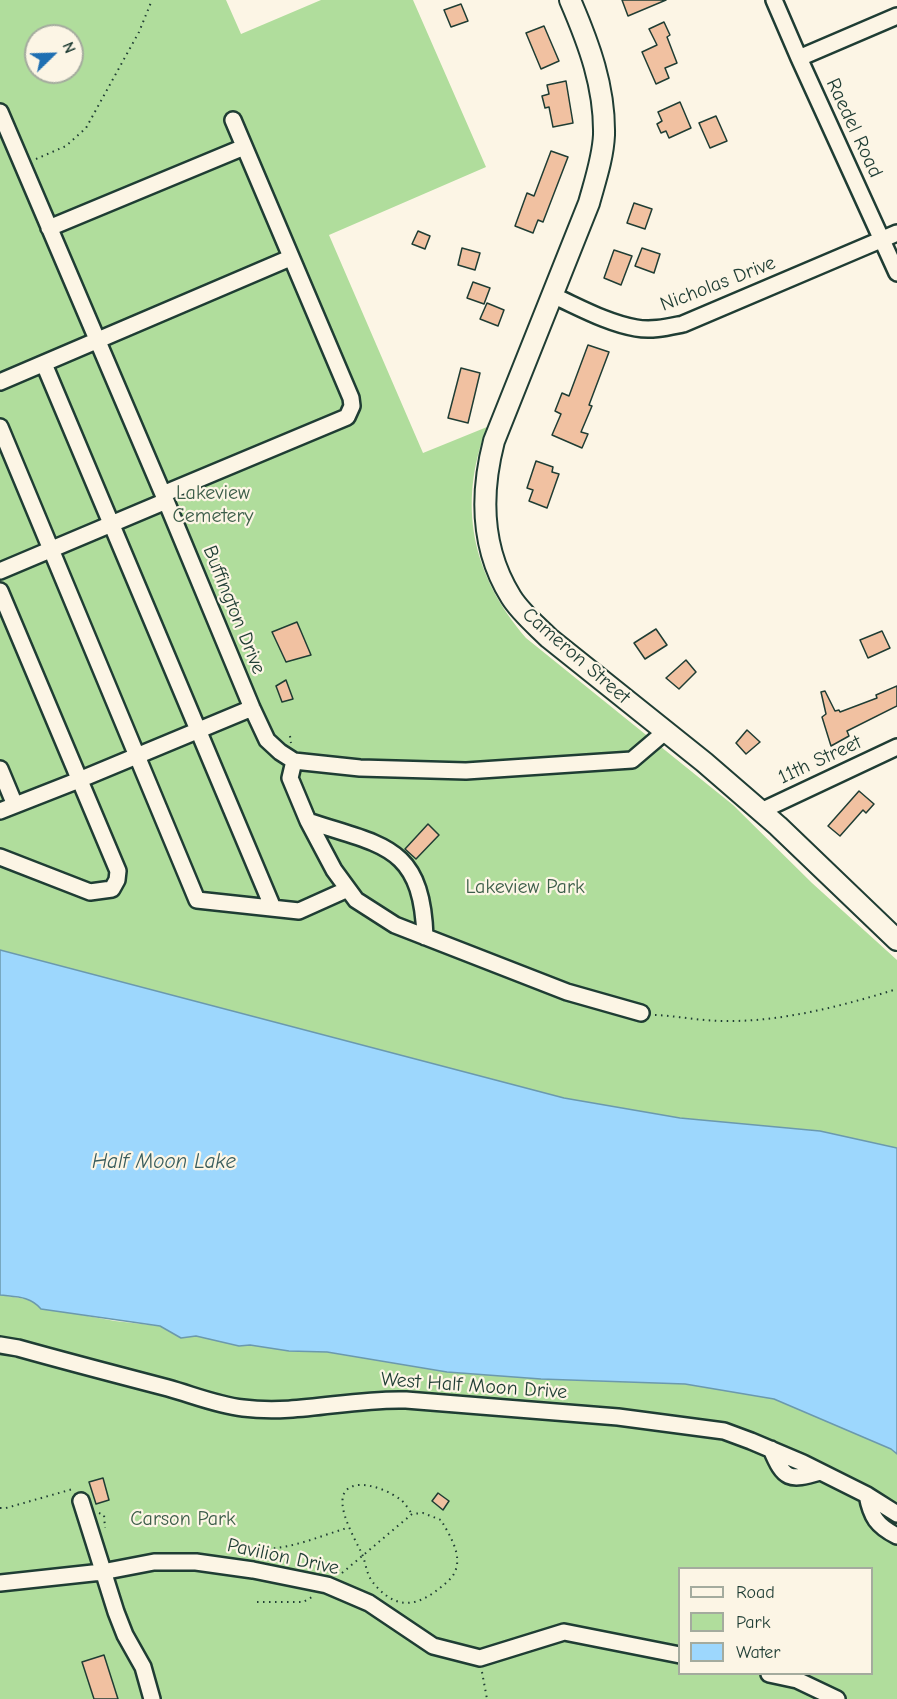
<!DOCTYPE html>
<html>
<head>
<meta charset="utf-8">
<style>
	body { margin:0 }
	#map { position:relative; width:897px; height:1699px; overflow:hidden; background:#fcf5e5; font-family:"Comic Neue",sans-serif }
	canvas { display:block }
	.legend { position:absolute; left:678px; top:1567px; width:195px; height:108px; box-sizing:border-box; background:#fcf5e5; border:2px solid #a4ab9e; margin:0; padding:8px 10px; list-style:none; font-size:18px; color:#1f3d34 }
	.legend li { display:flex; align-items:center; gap:12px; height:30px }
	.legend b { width:30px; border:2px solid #a4ab9e }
	.north { position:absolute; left:24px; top:24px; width:60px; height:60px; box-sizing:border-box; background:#fcf5e5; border:2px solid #a4ab9e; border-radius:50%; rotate:67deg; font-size:16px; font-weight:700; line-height:24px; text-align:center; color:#1f3d34 }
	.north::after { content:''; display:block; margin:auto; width:21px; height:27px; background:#1f6fb2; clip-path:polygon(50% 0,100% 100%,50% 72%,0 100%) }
</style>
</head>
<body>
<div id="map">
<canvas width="897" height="1699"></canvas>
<ul class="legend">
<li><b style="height:8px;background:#fcf5e5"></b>Road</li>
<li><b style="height:16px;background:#b0dd9c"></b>Park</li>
<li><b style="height:16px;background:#9dd7fd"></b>Water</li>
</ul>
<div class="north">N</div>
</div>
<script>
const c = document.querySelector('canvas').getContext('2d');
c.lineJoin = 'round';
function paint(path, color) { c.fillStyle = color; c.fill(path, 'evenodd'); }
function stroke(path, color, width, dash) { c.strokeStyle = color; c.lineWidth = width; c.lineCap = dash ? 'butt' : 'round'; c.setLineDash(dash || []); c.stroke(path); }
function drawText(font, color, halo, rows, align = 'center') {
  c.font = font + ' "Comic Neue",sans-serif'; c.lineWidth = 4.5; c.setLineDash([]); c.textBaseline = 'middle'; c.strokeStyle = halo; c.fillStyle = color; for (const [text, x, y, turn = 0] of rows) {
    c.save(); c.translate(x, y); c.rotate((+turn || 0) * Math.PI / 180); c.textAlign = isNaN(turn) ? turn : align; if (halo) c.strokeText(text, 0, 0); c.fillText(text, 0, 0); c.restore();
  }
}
paint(new Path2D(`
	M0,0H226L241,34L321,0H413L486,167L329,235L423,453L487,427C457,505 472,575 526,638L733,805L812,883L897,960V1148L820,1131L680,1118L564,1098L0,950V132L12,159L24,160L0,104ZM36,36H72V72H36Z
	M0,1295L27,1299L82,1315L115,1321L160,1326L181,1338L196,1336L239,1346L250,1345L289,1351L327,1352L447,1372L541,1379L685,1384L774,1399L891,1449L897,1454V1699H0ZM680,1568H872V1674H680Z`), '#b0dd9c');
const water = new Path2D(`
	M0,950L564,1098L680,1118L820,1131L897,1148V1454L891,1449L774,1399L685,1384L541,1379L447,1372L327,1352L289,1351L250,1345L239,1346L196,1336L181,1338L160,1326L41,1309C30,1296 16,1297 0,1295Z`);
paint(water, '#9dd7fd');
stroke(water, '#6b99ad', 1.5);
const building = new Path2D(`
	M622,0H666L628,16Z
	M461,4L468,21L451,27L444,10Z
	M664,22L670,35L667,37L677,63L665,68L669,78L656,84L642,52L657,45L649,29Z
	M544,26L559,61L541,69L526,33Z
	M566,81L573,123L553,127L549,107L545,108L542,96L549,94L547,85Z
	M680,102L691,128L669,138L666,131L661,133L657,124L662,121L658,112Z
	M716,116L727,141L710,148L699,123Z
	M551,151L568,157L543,222L538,220L533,233L515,226L527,193L534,196Z
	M634,203L652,209L645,229L627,223Z
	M418,231L430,236L425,249L412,244Z
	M462,248L480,253L475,270L458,265Z
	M642,248L660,254L654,273L635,266Z
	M614,250L632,256L621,285L604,278Z
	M473,282L490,288L484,304L467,298Z
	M487,303L504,310L498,326L480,319Z
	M588,345L609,352L589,405L592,406L581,432L588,434L582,448L552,435L561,414L555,411L562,393L569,396Z
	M461,368L480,373L468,423L448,418Z
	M536,461L553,467L552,472L559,474L547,508L529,501L533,490L527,488Z
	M297,622L311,655L286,662L272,632Z
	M656,629L667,645L645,659L634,643Z
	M882,631L890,648L868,658L860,640Z
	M686,660L696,672L679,689L666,678Z
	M286,680L293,699L282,702L276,686Z
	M897,686V706L847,731L849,736L831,746L822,717L826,714L821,692L825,691L835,711L839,710L840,712L877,698L876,695Z
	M747,730L760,742L746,754L736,743Z
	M859,791L874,804L866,813L863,810L840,836L828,826Z
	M428,824L439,835L416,859L405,849Z
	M103,1478L109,1500L96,1504L89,1482Z
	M438,1493L449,1501L443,1510L432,1501Z
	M104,1655L118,1699H94L82,1662Z`);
paint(building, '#f1c1a1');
stroke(building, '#1f3d34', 1.5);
const minor = new Path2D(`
	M774,0L799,58L897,273
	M799,58L897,16
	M0,112L166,501L252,708L267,740L280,752L294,761L360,768L466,771L632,760L666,731
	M49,228L244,147
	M552,295C579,307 607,323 636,328C652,331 668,327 683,324L897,233
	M44,364L273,908
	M0,382L290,258
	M0,427L197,900L299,911L348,889
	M163,494L347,417L352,406L351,398L233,120
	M0,571L166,501
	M0,591L118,871L117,880L112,889L90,892L0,857
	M294,761L290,778L308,821L334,870L356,900L395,925L567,992L641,1013
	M0,769L15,805
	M0,811L79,780L252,708
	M761,811L897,747
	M308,821C382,846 422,844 425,937
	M0,1345L18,1348C68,1362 118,1375 168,1388C193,1395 217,1405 243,1408C298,1415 351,1398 406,1400L618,1417L724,1431L751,1441L803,1463L867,1495L897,1514
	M771,1449C784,1480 789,1481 820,1472
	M867,1495C871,1517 877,1526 897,1536
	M81,1501L116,1612L125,1635L143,1667L152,1699
	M0,1583L102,1572L154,1562H196L253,1570L327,1585L369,1603L433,1646L480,1658L564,1632L680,1655
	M769,1674L797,1680L837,1699`);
const major = new Path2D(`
	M570,0C589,44 605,87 604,135C603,158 595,181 589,203L494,441C480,495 481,549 511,597C521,613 536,625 549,638L704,762L778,826L897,940`);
stroke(minor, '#1f3d34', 20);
stroke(major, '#1f3d34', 24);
stroke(new Path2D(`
	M36,159L66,146L86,128L139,32L152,0
	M290,736L291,743
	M655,1015C678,1016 701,1021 724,1021C782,1022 842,1006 897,989
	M0,1508H6L73,1489
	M99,1513L104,1515L105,1528
	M252,1555L251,1548C282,1553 317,1537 347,1528
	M342,1573L412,1514L423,1513L441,1520C452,1539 468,1564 447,1582C430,1597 409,1612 387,1596C380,1591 373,1584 369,1576C366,1569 365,1561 362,1554C356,1540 323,1488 359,1485C372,1484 391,1492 401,1500C405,1503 409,1510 412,1514
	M257,1602H303L312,1597
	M482,1672L487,1699`), '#1f3d34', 2, [1.5, 4.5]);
stroke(minor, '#fcf5e5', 15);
stroke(major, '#fcf5e5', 20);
drawText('20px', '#1f3d34', '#fcf5e5', [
	["Raedel Road",854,128,65],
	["Nicholas Drive",718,284,-21],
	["Buffington Drive",234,610,68],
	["Cameron Street",576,656,41],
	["11th Street",820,760,-25],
	["West Half Moon Drive",474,1386,4],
	["Pavilion Drive",283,1557,12]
]);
drawText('20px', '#3c5d49', '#fcf5e5', [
	["Lakeview",213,493],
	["Cemetery",213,516],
	["Lakeview Park",525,887],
	["Carson Park",183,1519]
]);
drawText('italic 21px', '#385c5c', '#fcf5e5', [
	["Half Moon Lake",164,1162]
]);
</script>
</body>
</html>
